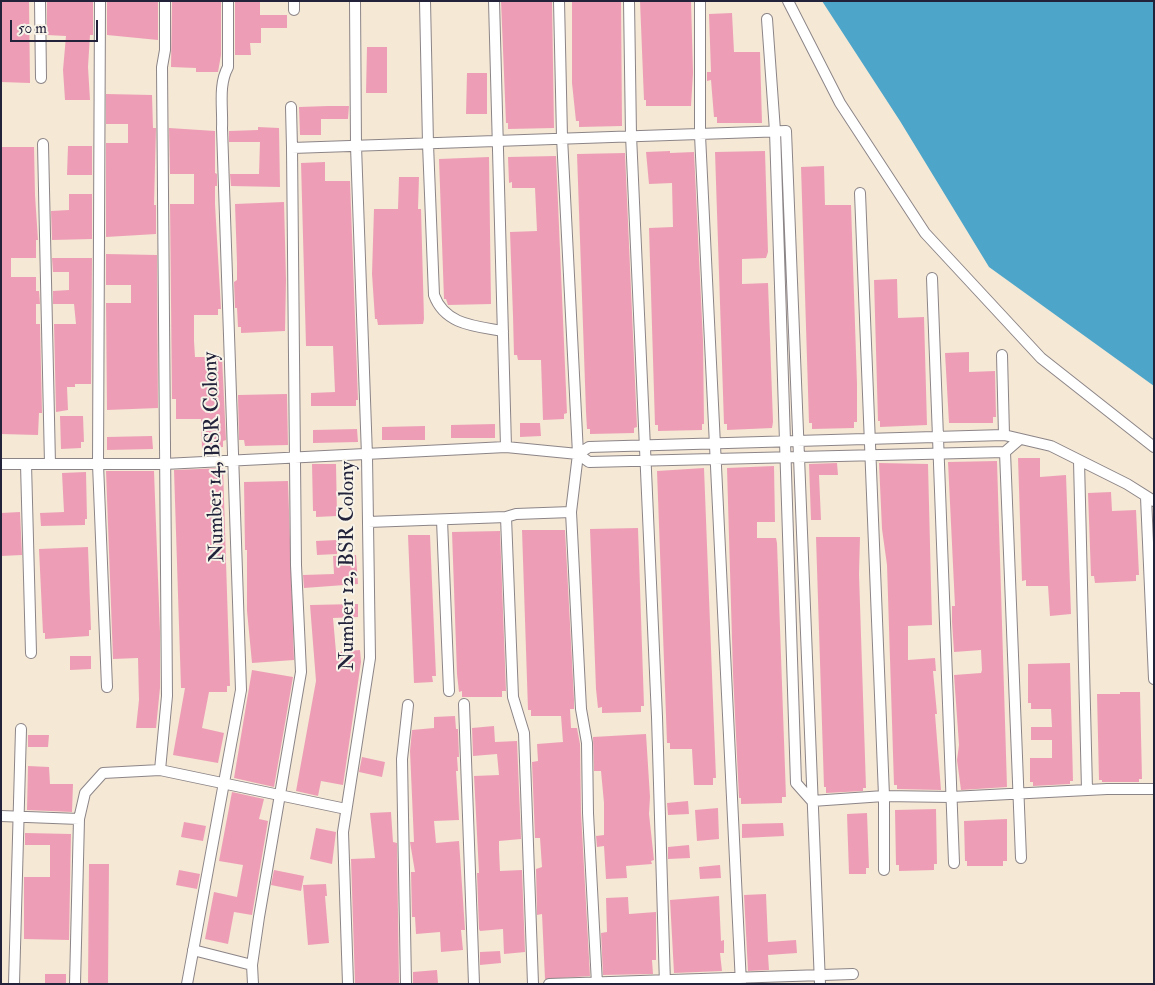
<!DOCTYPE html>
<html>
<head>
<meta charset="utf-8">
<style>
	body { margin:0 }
	#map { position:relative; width:1155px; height:985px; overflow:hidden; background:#f5e8d5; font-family:"IM FELL Double Pica",serif }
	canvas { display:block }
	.frame { position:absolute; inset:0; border:2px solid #22223b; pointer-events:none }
	.scale { position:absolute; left:10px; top:20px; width:88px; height:22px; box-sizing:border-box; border:2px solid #22223b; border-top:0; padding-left:6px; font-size:15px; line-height:18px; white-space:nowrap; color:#22223b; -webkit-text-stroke:4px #f7f3e8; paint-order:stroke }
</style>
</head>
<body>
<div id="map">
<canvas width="1155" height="985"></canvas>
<div class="frame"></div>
<div class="scale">50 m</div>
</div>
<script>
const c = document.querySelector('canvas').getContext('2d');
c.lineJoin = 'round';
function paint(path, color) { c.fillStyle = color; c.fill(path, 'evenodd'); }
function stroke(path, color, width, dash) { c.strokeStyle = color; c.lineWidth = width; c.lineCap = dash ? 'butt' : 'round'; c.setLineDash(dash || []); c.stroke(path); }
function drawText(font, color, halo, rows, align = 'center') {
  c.font = font + ' "IM FELL Double Pica",serif'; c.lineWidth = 4; c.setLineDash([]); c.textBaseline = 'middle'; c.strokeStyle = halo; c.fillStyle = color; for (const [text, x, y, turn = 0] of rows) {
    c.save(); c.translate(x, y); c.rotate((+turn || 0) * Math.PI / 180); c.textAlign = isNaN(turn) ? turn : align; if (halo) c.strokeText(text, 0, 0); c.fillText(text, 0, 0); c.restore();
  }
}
paint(new Path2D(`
	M822,1H1154V386L989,267L900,121Z`), '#4da6ca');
paint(new Path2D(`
	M1,1H29L30,83L1,82Z
	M47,1H93V35H90L88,67L90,100H65L63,70L66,36L47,35Z
	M107,1H158V40L107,35Z
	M172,1H221V55L218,72H196V68L171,67Z
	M235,1H260V15H287V28H261V43H250L251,55H235Z
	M501,1H552L554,128L508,129V123H506Z
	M572,1H621L622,126L579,127V121H576L572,83Z
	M640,1H691L693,73L691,106H646V100H644Z
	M732,13L734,52H760L762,123H717V117H714L711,80L707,81V72H711L709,14Z
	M367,47H387V93H366Z
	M467,73H487V114H466Z
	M106,94L152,95L153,128H156L154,205H156V234L106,237V143H128V124H106Z
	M328,106H349L348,119H321V135H300L299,107Z
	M258,127L279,128L280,187L231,186L230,174H259L260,142H229V131L258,130Z
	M169,128L215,131V173L217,174V186H215V204L221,309H218V315H194V341L195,357H222L226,440L223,441V447L202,448L201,419H176V399H172L170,204H194V174H170Z
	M68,146H92V175H67Z
	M1,147H34L35,195L38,240H36V258H11V277H36V291H39L40,304H36V324H40L42,413H39L38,435L1,434Z
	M670,151V153L694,152L703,341L704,424H702V430L658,431V425H655L649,228L673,227L672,183L649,184L646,152Z
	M765,151L768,252L766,258L742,259V284L768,283L773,422L772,428L727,430V424H724L715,152Z
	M625,153L637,427L634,428V433L590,434V429H587L586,412L577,154Z
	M556,156L567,413L564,414V419L543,420L541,360H518L517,355H514L513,316L510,232L537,231L535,188H512V182L509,183L508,157Z
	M489,157L491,304L448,305L446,299H444L439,159Z
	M325,162V181H350L358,400H356V406H311V393L335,392L333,346H306L301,163Z
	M824,166L825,205H851L857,384V422H854V428L812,429V423H809L801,167Z
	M399,177H419L418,209H421L424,319L423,324L378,325L377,319H375L372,274L374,209H398Z
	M69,194H92V239L52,240L51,211L69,210Z
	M284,202L286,280L285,331L241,333V327H238L237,308H235L234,282L237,280V263L235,204Z
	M106,254L157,255L158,408L107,410L106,303H131V285H106Z
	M52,258H92L91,384H75V387H67L68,410L56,412L54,324H76L74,304H53V291L69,290V272H53Z
	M897,279L898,318L924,317L927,425L880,427V421H878L874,280Z
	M969,352V372L995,371L996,417H993V423H949L945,353Z
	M287,394L288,445L245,446L244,440H239L238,395Z
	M60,416H83L84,442H81V448L61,449Z
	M520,423H540L541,436L520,437Z
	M495,424V438H451V425Z
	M425,426V440H382V427Z
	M357,429L358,442L313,443V430Z
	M152,436L153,449L107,450V437Z
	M1018,458H1040V477L1066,475L1071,614L1050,616L1048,586H1026V580L1022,581Z
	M997,461L1007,787L961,790L957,760L959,745L954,675L981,673L982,670L981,650L954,652L952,622V606H955L948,462Z
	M837,463L838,475H819L821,520H811L809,464Z
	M879,463L928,464L932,625L908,626V660L935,658L936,671H933L937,714H935L941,790L897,789V785H894L887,565L882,529Z
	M312,464H336L337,516L316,517V511H313Z
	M774,466L775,522H757V538H776L777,543L786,797H782V803L741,804V798H739L733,674L727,468Z
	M223,468L230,686H227V692H209L202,728L224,733L218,763L173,755L185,688H181L174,470Z
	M704,468L716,778H713V785H694L692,749H670V743H667L657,471Z
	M106,471H154L160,632V688L156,728H136L139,700L138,658L113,659Z
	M86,472L87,519H85V525L41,526L40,513L64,512L62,473Z
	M288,481L294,660L252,663L247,611V550H245L244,482Z
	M1111,492L1112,511L1136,510L1139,575H1136V581L1095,583L1094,576H1091L1088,493Z
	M20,512L22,555L1,556V513Z
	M638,528L644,706H641V712L602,713V707L598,708L596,689L590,529Z
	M522,530H565L574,699V709H570L571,728H577L580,744L581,813L590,976L545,979L542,914L537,915L536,869L542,867L540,838H535L532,762L538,761L537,744L563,742L561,716H531V710H528Z
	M500,531L506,691H502V697H462V691L459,692L457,674L452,532Z
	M408,535H430L436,676H432L433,682L414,683Z
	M816,537H860L859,574L866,788H863V791L826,793V787H824Z
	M337,540V554L317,555L316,541Z
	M88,547L91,630H89V636L45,639V633H43L39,549Z
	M356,555L358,584L304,588L303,575L334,574L333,556Z
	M358,604V617L333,618L336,652L360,650L361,662L343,785L321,781L318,796L296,791L316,681L310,605Z
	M70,656H91V669L70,670Z
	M1070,663L1073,781H1070V784L1033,786V782H1030V758H1052V740H1031V727H1052L1051,709H1031V703H1028V664Z
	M252,670L293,677L274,787L234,778Z
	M1120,692H1140L1142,779H1139V782H1102V780H1099L1097,694H1120Z
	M455,716L456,729H458L459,757H457L458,771H456L459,820L434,821L436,843L459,841L465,930H461L463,950L441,952L440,932L416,934L415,917H412L411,872H415L410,842H414L410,751L412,730L434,728V717Z
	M494,726L495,742L517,741L521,839L499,841V850L500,871L522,870L525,952L504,954L503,929L480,931L479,929L477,873H479L474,776L499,775L497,754L473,756L472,728Z
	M646,734L650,797L649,814L654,860L651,861L652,864L626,866L627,878L606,879L604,846L597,847L596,836L604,835V803L601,771H594L593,737Z
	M28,735H49L48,747H28Z
	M362,757L385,762L382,777L359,772Z
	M28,766L49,767L50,784H73L72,812L27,810Z
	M232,792L264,799L259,819L268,821L252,915L234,912L228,944L205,939L214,892L237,897L243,865L219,861Z
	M688,801L689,814L668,815L667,803Z
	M718,808L719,839L697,841L695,810Z
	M936,809L937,864H934V870L899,871V865H896L895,810Z
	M391,812L393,842L397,843L399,984H355L351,859L375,858L370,813Z
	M867,813L869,868H866V874H849L847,814Z
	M1007,819V861H1003V866H967V861H965L964,821Z
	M184,822L206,826L203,841L181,837Z
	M783,823L784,836L742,838V824Z
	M316,828L336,832L332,864L310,859Z
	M25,833L71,834L69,940L24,939V877H50V845H25Z
	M689,845L690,858L668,859V847Z
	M89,864H109L108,984H88Z
	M720,865L721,878L700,879L699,867Z
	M179,870L200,874L197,889L176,885Z
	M274,870L304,876L301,891L271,885Z
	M326,884L327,896H325L329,943L308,945L303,885Z
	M766,894L768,942L796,940L797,953L768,955L769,970L748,971L744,895Z
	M719,896L721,941L724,940V953H720L722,971L674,973L670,900Z
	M628,897L629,914L656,912V960H652L653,974L603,975L601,933L607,932L606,898Z
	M500,951L501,963L480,965V952Z
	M437,970L438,983L413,984V972Z
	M45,974H66V984H45Z`), '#ed9eb6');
const minor = new Path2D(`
	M40,1L41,78
	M100,1L98,464L107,687
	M165,1V50L162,67L167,696L160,770L346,809
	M425,1L428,144L434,295C445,325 475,326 503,331
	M494,1L506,447
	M559,1L562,137L578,454L571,512L581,709L587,743L588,813L597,984
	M629,1L631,135L657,717L665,984
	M700,1V135L741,984
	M788,1L840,103L925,233L1041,358L1154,447
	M294,10V1
	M767,19L775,131L796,783L812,801
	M291,107L292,148
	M43,144L50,464
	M860,193L884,796V870
	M932,278L954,863
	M1002,355L1004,435
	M1005,452L1021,858
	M578,454L589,447L1004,435L1051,446L1127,484L1154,501
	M1079,461L1087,790
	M1,464H164L506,447L578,454L589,462L1005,452L1020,439
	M26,464L31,653
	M1146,497L1154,679
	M506,517L513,697L524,733L533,984
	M442,520L449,691
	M368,522L506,517L516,514L571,512
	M464,704L474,984
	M812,801L884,796L951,797L1107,789H1154
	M1,816L79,819L85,793L103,773L160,770
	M193,950L252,965
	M14,984L21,729
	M75,984L79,819
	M187,984L241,690L222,128C223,108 218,85 228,67V1
	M253,984L252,965L259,917L301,672L296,565L292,148L786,131L820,984
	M348,984L343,832L370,658L367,456L356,146L355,1
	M406,984L402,759L408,705
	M549,984L853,974`);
stroke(minor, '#8c8588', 12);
stroke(minor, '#fff', 10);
drawText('21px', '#22223b', '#f7f3e8', [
	["Number 14, BSR Colony",215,457,-92],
	["Number 12, BSR Colony",348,566,-90]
]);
</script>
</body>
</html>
